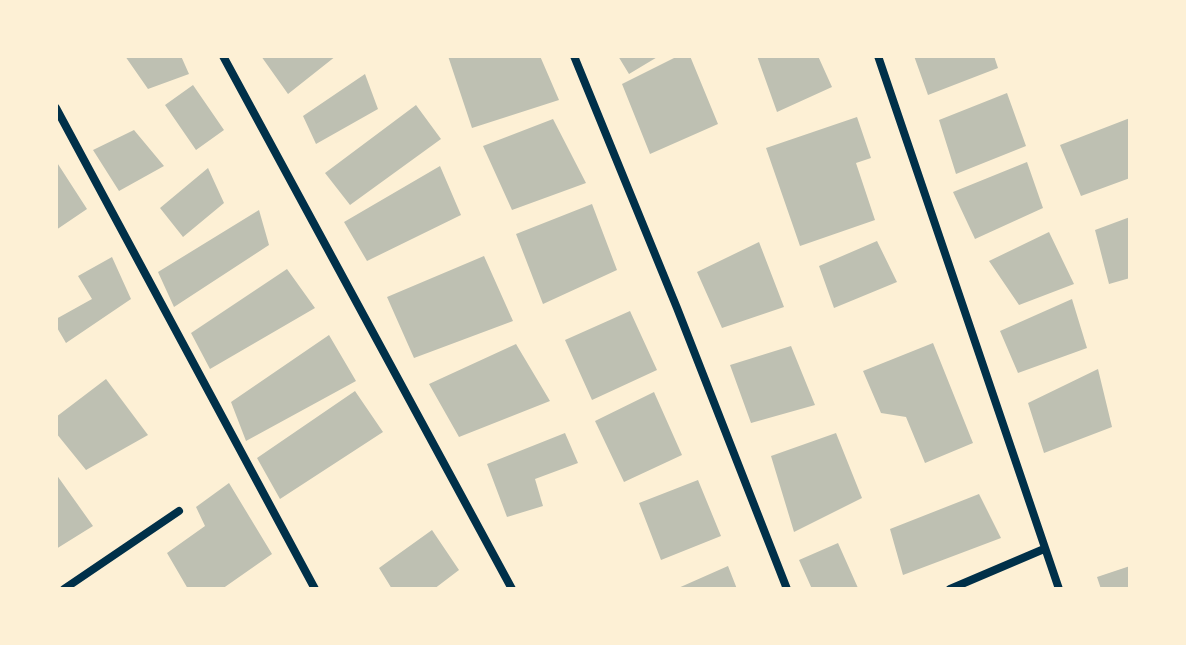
<!DOCTYPE html>
<html>
<head>
<meta charset="utf-8">
<style>
	body { margin:0 }
	#map { position:relative; width:1186px; height:645px; overflow:hidden; background:#fdf0d5; font-family:"PT Sans",sans-serif }
	canvas { display:block }
	.frame { position:absolute; inset:0; border:58px solid #fdf0d5; pointer-events:none }
</style>
</head>
<body>
<div id="map">
<canvas width="1186" height="645"></canvas>
<div class="frame"></div>
</div>
<script>
const c = document.querySelector('canvas').getContext('2d');
c.lineJoin = 'round';
function paint(path, color) { c.fillStyle = color; c.fill(path, 'evenodd'); }
function stroke(path, color, width, dash) { c.strokeStyle = color; c.lineWidth = width; c.lineCap = dash ? 'butt' : 'round'; c.setLineDash(dash || []); c.stroke(path); }
paint(new Path2D(`
	M125,56H181L189,74L148,89Z
	M261,56H336L288,94Z
	M448,56H540L559,100L472,128Z
	M618,56H659L629,74Z
	M678,56H690L718,124L650,154L622,84Z
	M757,56H818L832,87L777,112Z
	M914,56H994L998,68L928,95Z
	M365,74L378,109L316,144L303,116Z
	M193,85L224,130L196,150L165,105Z
	M1007,93L1026,146L956,174L939,120Z
	M416,105L441,139L350,205L325,173Z
	M857,117L871,158L856,163L875,220L800,246L766,148Z
	M1130,118V178L1081,196L1060,145Z
	M553,119L586,183L512,210L483,146Z
	M134,130L164,166L119,191L93,150Z
	M56,161L87,209L56,230Z
	M1027,162L1043,208L975,239L953,192Z
	M440,166L461,215L367,261L344,222Z
	M208,168L224,203L183,237L160,208Z
	M592,204L617,270L543,304L516,234Z
	M259,210L269,245L174,307L158,272Z
	M1130,217V278L1109,284L1095,230Z
	M1049,232L1074,284L1019,305L989,261Z
	M877,241L897,282L834,308L819,266Z
	M759,242L784,307L722,328L697,272Z
	M484,256L513,321L414,358L387,297Z
	M112,257L131,299L66,343L56,326V319L92,299L78,276Z
	M287,269L315,308L210,369L191,333Z
	M1072,299L1087,348L1018,373L1000,331Z
	M630,311L657,370L592,400L565,340Z
	M329,335L356,381L246,441L231,402Z
	M933,343L973,443L925,463L906,417L881,413L863,371Z
	M516,344L550,401L459,437L429,384Z
	M791,346L815,405L751,423L730,365Z
	M1098,369L1112,427L1044,453L1028,403Z
	M106,379L148,435L86,470L56,433V417Z
	M355,391L383,432L280,499L257,458Z
	M654,392L682,455L624,482L595,421Z
	M565,433L578,463L535,479L543,506L507,517L487,464Z
	M836,433L862,498L794,532L771,456Z
	M56,474L93,526L56,549Z
	M698,480L721,536L661,560L639,503Z
	M229,483L272,554L222,589H188L167,553L205,526L196,507Z
	M979,494L1001,538L903,575L890,529Z
	M432,530L459,570L434,589H392L379,568Z
	M838,543L858,588L812,589L799,560Z
	M728,566L737,589H676Z
	M1130,566V589H1101L1097,577Z`), '#bec0b2');
stroke(new Path2D(`
	M223,56L512,589
	M574,56L677,308L787,589
	M878,56L1059,589
	M56,108L315,589
	M64,589L179,511
	M950,589L1044,549`), '#003049', 8);
</script>
</body>
</html>
